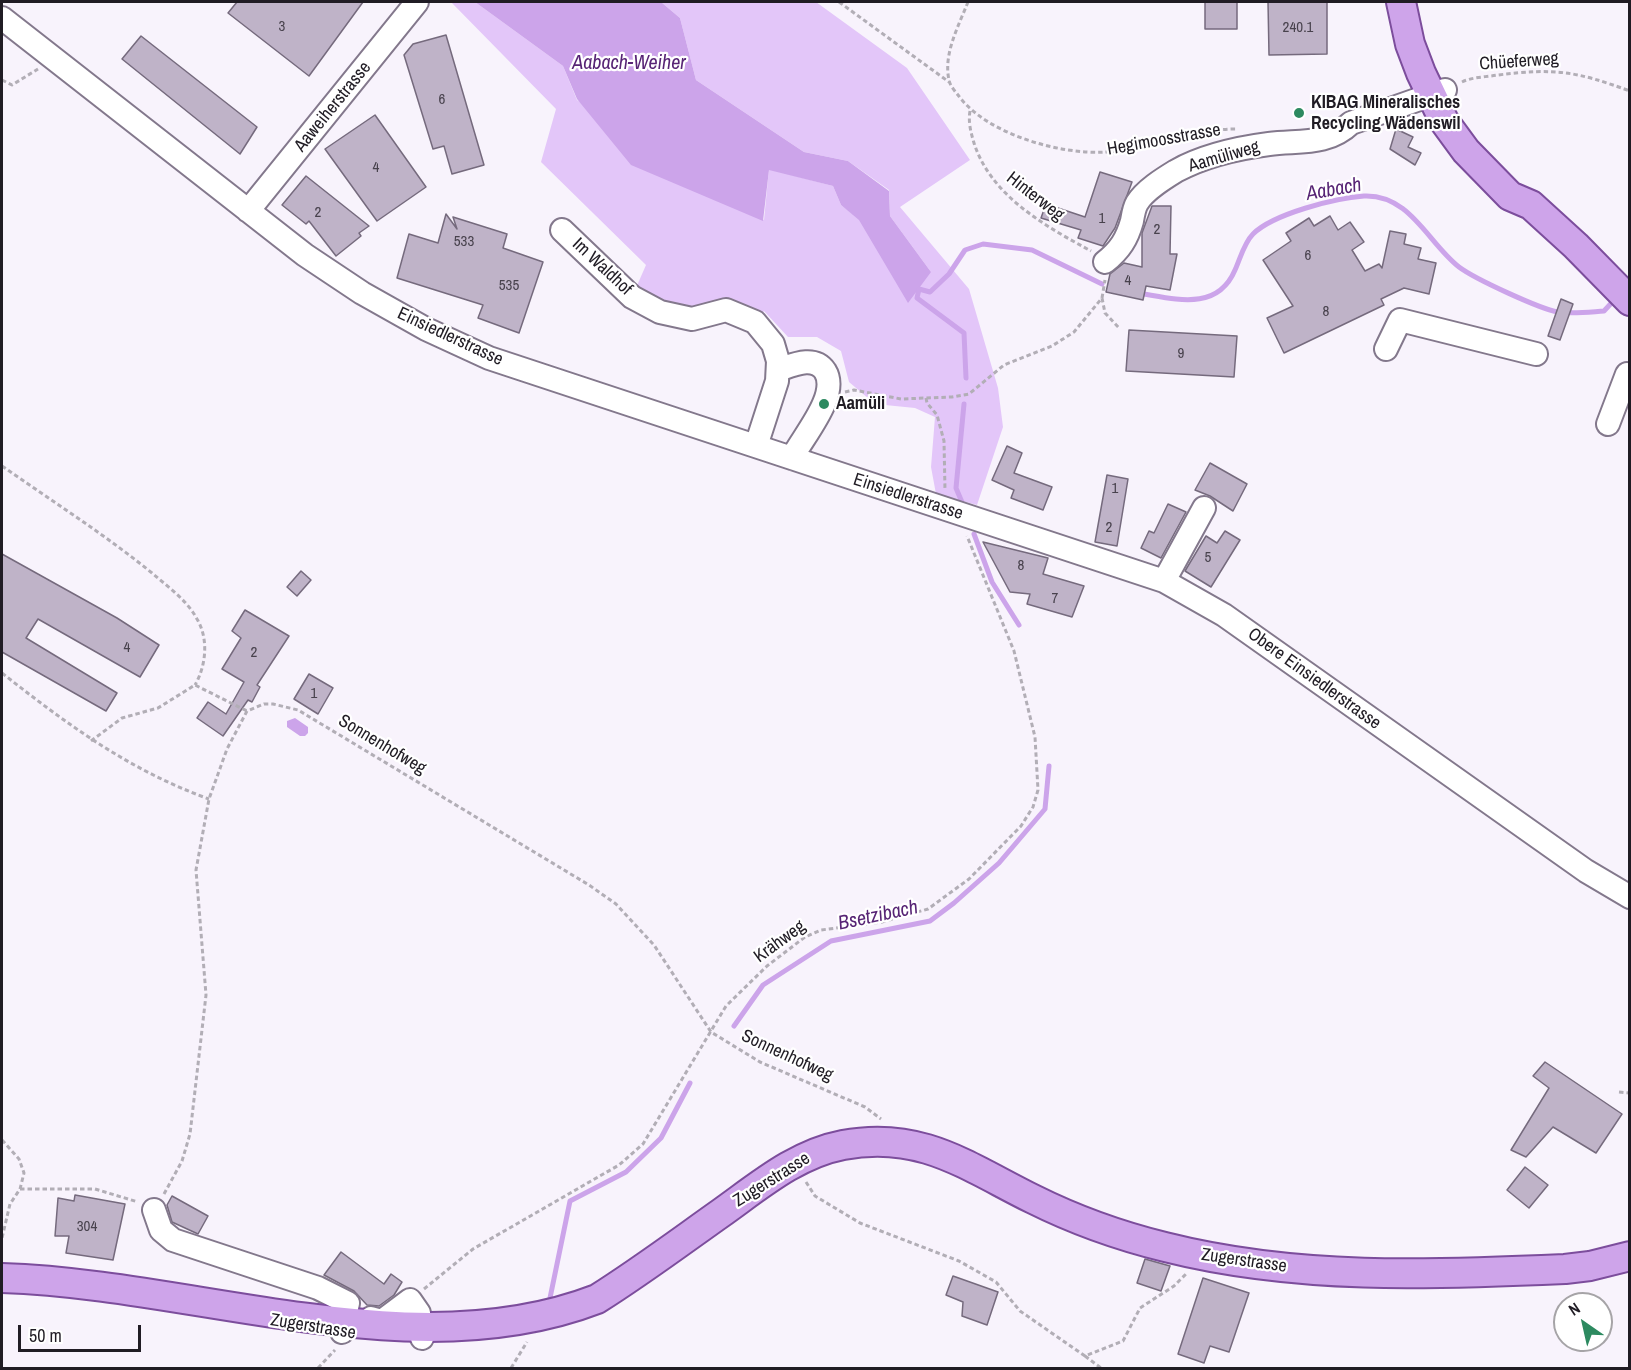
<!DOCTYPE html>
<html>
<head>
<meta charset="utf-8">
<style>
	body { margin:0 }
	#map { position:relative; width:1631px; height:1370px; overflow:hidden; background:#f8f3fc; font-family:"Archivo Narrow",sans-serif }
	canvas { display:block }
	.frame { position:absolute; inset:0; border:3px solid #201c24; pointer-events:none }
	.north { position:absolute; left:1553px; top:1292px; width:60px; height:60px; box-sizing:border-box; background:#fff; border:2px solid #a6a4a7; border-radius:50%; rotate:326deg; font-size:16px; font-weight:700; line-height:24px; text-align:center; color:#201c24 }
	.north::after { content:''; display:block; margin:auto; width:21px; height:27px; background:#2d8a60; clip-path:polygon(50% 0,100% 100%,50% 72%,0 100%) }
	.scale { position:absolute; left:18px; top:1325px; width:123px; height:27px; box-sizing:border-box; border:3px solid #201c24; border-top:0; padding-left:8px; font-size:18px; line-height:21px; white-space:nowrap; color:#201c24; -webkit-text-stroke:4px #fff; paint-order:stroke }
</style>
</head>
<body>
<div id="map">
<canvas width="1631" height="1370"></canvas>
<div class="frame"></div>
<div class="north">N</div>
<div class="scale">50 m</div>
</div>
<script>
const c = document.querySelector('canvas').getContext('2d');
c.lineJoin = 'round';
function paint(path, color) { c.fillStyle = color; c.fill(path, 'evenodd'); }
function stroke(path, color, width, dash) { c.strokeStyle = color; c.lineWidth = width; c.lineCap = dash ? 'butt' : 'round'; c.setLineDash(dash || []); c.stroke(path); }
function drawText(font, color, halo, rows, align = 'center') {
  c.font = font + ' "Archivo Narrow",sans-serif'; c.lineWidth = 4.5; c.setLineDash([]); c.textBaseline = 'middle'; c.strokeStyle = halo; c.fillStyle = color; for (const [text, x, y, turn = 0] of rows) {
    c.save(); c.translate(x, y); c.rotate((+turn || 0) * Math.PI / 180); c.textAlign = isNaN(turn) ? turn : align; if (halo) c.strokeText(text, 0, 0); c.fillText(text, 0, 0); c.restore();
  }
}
paint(new Path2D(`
	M451,2H475L563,66L577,100L764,220L769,169L833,186L841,205L931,272L890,216L889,190L848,161L804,152L696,80L680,18L661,2H816L907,68L970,160L900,207L969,289L998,388L1003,427L977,505L936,494L931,467L935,417L915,408L875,404L849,382L841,351L817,337H788L764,311L755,322L692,319L632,297L646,265L541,162L556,109Z`), '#e3c6f9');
paint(new Path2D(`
	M475,2H661L680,18L696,80L804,152L848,161L889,191L890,216L931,272L908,303L859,220L841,205L833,186L769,170L763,221L631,165L577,99L563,66Z
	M295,718L308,727V733L305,736H300L287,727V721Z`), '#cca4ea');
stroke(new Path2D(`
	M919,289L930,292L949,274L965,250L983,244L1032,250L1102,284
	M919,289L917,298L964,333L966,378
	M1144,294C1179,300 1218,310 1235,270C1240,259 1244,243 1253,234C1273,214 1335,198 1364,196C1410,194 1428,243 1459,267C1475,279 1540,309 1558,312C1573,314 1589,312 1604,311L1616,298
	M964,507L956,488L964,404
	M974,534L992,582L1019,625
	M734,1026L763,985L831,941L930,921L954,903L999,863L1045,809L1049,766
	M550,1298L570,1201L626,1172L661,1138L690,1083`), '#cca4ea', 5);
const building = new Path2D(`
	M237,2H363L309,76L228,13Z
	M1205,2H1237V29H1205Z
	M1268,2H1327V54L1269,55Z
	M446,35L484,165L452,174L444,146L433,149L404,55L413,44Z
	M141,36L257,127L240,154L122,59Z
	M375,115L426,187L377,221L325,149Z
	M1396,129L1413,137L1408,147L1421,153L1415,165L1390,149Z
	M1100,172L1132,182L1115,228L1103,246L1078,238L1081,230L1041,218L1046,204L1085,217Z
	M306,176L369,226L359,233L361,236L336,256L309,221L306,224L282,205Z
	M1152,206H1171L1170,254H1177L1170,290L1146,286L1143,300L1106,292L1110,274L1124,263L1142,267V233Z
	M446,214L457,229L453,217L507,234L503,248L543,262L519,333L478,318L483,305L397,278L409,234L438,243Z
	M1330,216L1338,230L1350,222L1364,242L1352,250L1365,271L1379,264L1382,268L1390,231L1406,234L1404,244L1421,248L1418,259L1436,263L1429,294L1404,288L1381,299L1384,305L1284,353L1267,318L1293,306L1263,260L1291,241L1286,233L1309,218L1314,226Z
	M1561,299L1573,304L1560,340L1548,336Z
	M1129,330L1237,336L1234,377L1126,371Z
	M1007,446L1022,453L1014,473L1052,487L1043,510L1011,498L1014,490L992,480Z
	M1210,463L1247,484L1233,511L1210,496L1195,490Z
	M1107,475L1128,479L1117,546L1095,542Z
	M1168,504L1186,512L1161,558L1141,548L1149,531L1154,533Z
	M1225,531L1240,540L1211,587L1185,571L1206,536L1217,543Z
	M983,542L1048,558L1043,574L1084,586L1072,617L1027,604L1030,594L1010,592Z
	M2,554L117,618L159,645L140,677L38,619L26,638L117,693L106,711L2,652Z
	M301,571L311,580L297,596L287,587Z
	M245,610L289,636L257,685L260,687L252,702L248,700L223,736L197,718L208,702L226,714L244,682L222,669L241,638L232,631Z
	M309,674L333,688L318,714L294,699Z
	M1545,1062L1622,1114L1596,1153L1553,1127L1526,1157L1511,1150L1549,1088L1533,1076Z
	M1525,1167L1548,1185L1529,1208L1507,1190Z
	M75,1195L125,1204L113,1260L66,1253L69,1236H55L58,1198L74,1201Z
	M172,1196L208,1216L198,1234L172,1222L167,1205Z
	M341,1252L384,1284L391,1274L402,1282L394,1295L379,1306L367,1305L354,1291L324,1275Z
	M1145,1259L1170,1266L1161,1291L1137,1283Z
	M953,1276L998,1292L987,1325L962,1316L963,1302L946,1295Z
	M1203,1278L1249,1293L1229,1352L1210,1346L1204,1363L1178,1354Z`);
paint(building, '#bfb3c8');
stroke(building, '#756a7d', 1.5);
const minor = new Path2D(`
	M2,18L305,255L362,293L426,329L489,358L1164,581L1224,615L1586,871L1630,897
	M248,211L417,2
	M562,230L632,297L660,312L692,319L726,310L755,322L773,344L778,361L777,381L756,446
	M1105,262C1120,250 1127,239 1132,221C1133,215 1134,208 1137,203C1145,190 1163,179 1176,171C1203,156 1238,148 1269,144C1299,140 1327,146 1351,123L1445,90
	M1386,349L1400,320L1536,354
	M778,370C793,365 814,355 825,371C840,395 803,436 792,458
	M1608,424L1627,374
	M1164,581L1204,508
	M154,1210L161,1230L173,1240L318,1288L348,1303L342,1332
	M371,1318L382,1321L410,1300L419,1313L422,1338`);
const major = new Path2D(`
	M1401,2L1410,44L1421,73L1444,121L1466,151L1510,196L1531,205L1576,246L1630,301
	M2,1278C196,1284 413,1370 597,1299C640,1272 680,1242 721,1213C759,1186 796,1154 843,1145C921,1130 968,1167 1033,1199C1075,1220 1120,1236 1165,1247C1296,1280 1431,1275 1565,1269L1590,1266L1630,1256`);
stroke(minor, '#83788c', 26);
stroke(major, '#7c4d9c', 32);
stroke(new Path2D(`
	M839,2L949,82
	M968,2C959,25 943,54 949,80C950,86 955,91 958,95C986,134 1060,155 1106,152C1151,149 1191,129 1236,129
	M2,80L12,85L38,69
	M1462,82C1472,77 1486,77 1498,75C1556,68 1575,71 1630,91
	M970,111C968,122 971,133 974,143C991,196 1045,226 1091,251
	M1102,298L1105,313L1120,329
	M845,392L854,390L901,399L952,397L969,394L1004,365L1052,346L1074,332L1102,298L1105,280
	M926,398L927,403L937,415L944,441L945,490
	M2,466C52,501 104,534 152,573C168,587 187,600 197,619C209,639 206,666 195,685
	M2,673C68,725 129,770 209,799
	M91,741L122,718L158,708L195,685L247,711
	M1619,1092L1630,1093
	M2,1140L19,1159L24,1173L20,1189L10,1204L2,1238
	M806,1182L815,1196L860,1223L959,1261L996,1282L1020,1311L1085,1356L1123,1341L1140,1308L1174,1286L1186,1274
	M20,1189H95L138,1202
	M164,1194L182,1161L190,1134L206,995L196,870L209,799L227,749L247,711L264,704H273L298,710L589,885L616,904L654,945L711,1032L760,1062L865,1107L881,1119
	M424,1289L473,1249L619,1165L643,1144L726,1006L767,966L805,937L821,930L882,922L928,909L969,879L1021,826L1033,807L1038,790L1035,737L1014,651L967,536
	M1085,1356L1101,1368
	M318,1368L335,1350
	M511,1368L527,1342`), '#b2aeb6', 3, [4.5, 3]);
stroke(minor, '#fff', 22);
stroke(major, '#cea4ea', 28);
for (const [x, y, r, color] of [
	[1299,113,6,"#2d8a60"],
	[824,404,6,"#2d8a60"]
]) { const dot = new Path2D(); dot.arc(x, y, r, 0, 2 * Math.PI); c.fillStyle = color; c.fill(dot); stroke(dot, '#fff', 2); }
drawText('15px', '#48424d', null, [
	["3",282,27],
	["240.1",1298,28],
	["6",442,100],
	["4",376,168],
	["2",318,213],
	["1",1102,219],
	["2",1157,230],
	["533",464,242],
	["6",1308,256],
	["4",1128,281],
	["535",509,286],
	["8",1326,312],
	["9",1181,354],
	["1",1115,489],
	["2",1109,528],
	["5",1208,558],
	["8",1021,566],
	["7",1055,599],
	["4",127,648],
	["2",254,653],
	["1",314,694],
	["304",87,1227]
]);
drawText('18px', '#201c24', '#fff', [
	["Chüeferweg",1519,62,-4],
	["Aaweiherstrasse",333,107,-51],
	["Hegimoosstrasse",1164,140,-10],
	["Aamüliweg",1224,157,-16],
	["Hinterweg",1035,197,38],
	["Im Waldhof",602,267,43],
	["Einsiedlerstrasse",450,337,25],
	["Einsiedlerstrasse",908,497,18],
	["Obere Einsiedlerstrasse",1314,679,36],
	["Sonnenhofweg",382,745,31],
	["Krähweg",780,942,-36],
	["Sonnenhofweg",787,1056,25],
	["Zugerstrasse",772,1180,-32],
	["Zugerstrasse",1244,1261,8],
	["Zugerstrasse",313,1327,9]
]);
drawText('bold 18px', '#201c24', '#fff', [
	["KIBAG Mineralisches",1311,103],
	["Recycling Wädenswil",1311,124],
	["Aamüli",836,404]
], 'left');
drawText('italic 20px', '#572475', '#fff', [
	["Aabach-Weiher",629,64],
	["Aabach",1334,190,-10],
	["Bsetzibach",878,916,-12]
]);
</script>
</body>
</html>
